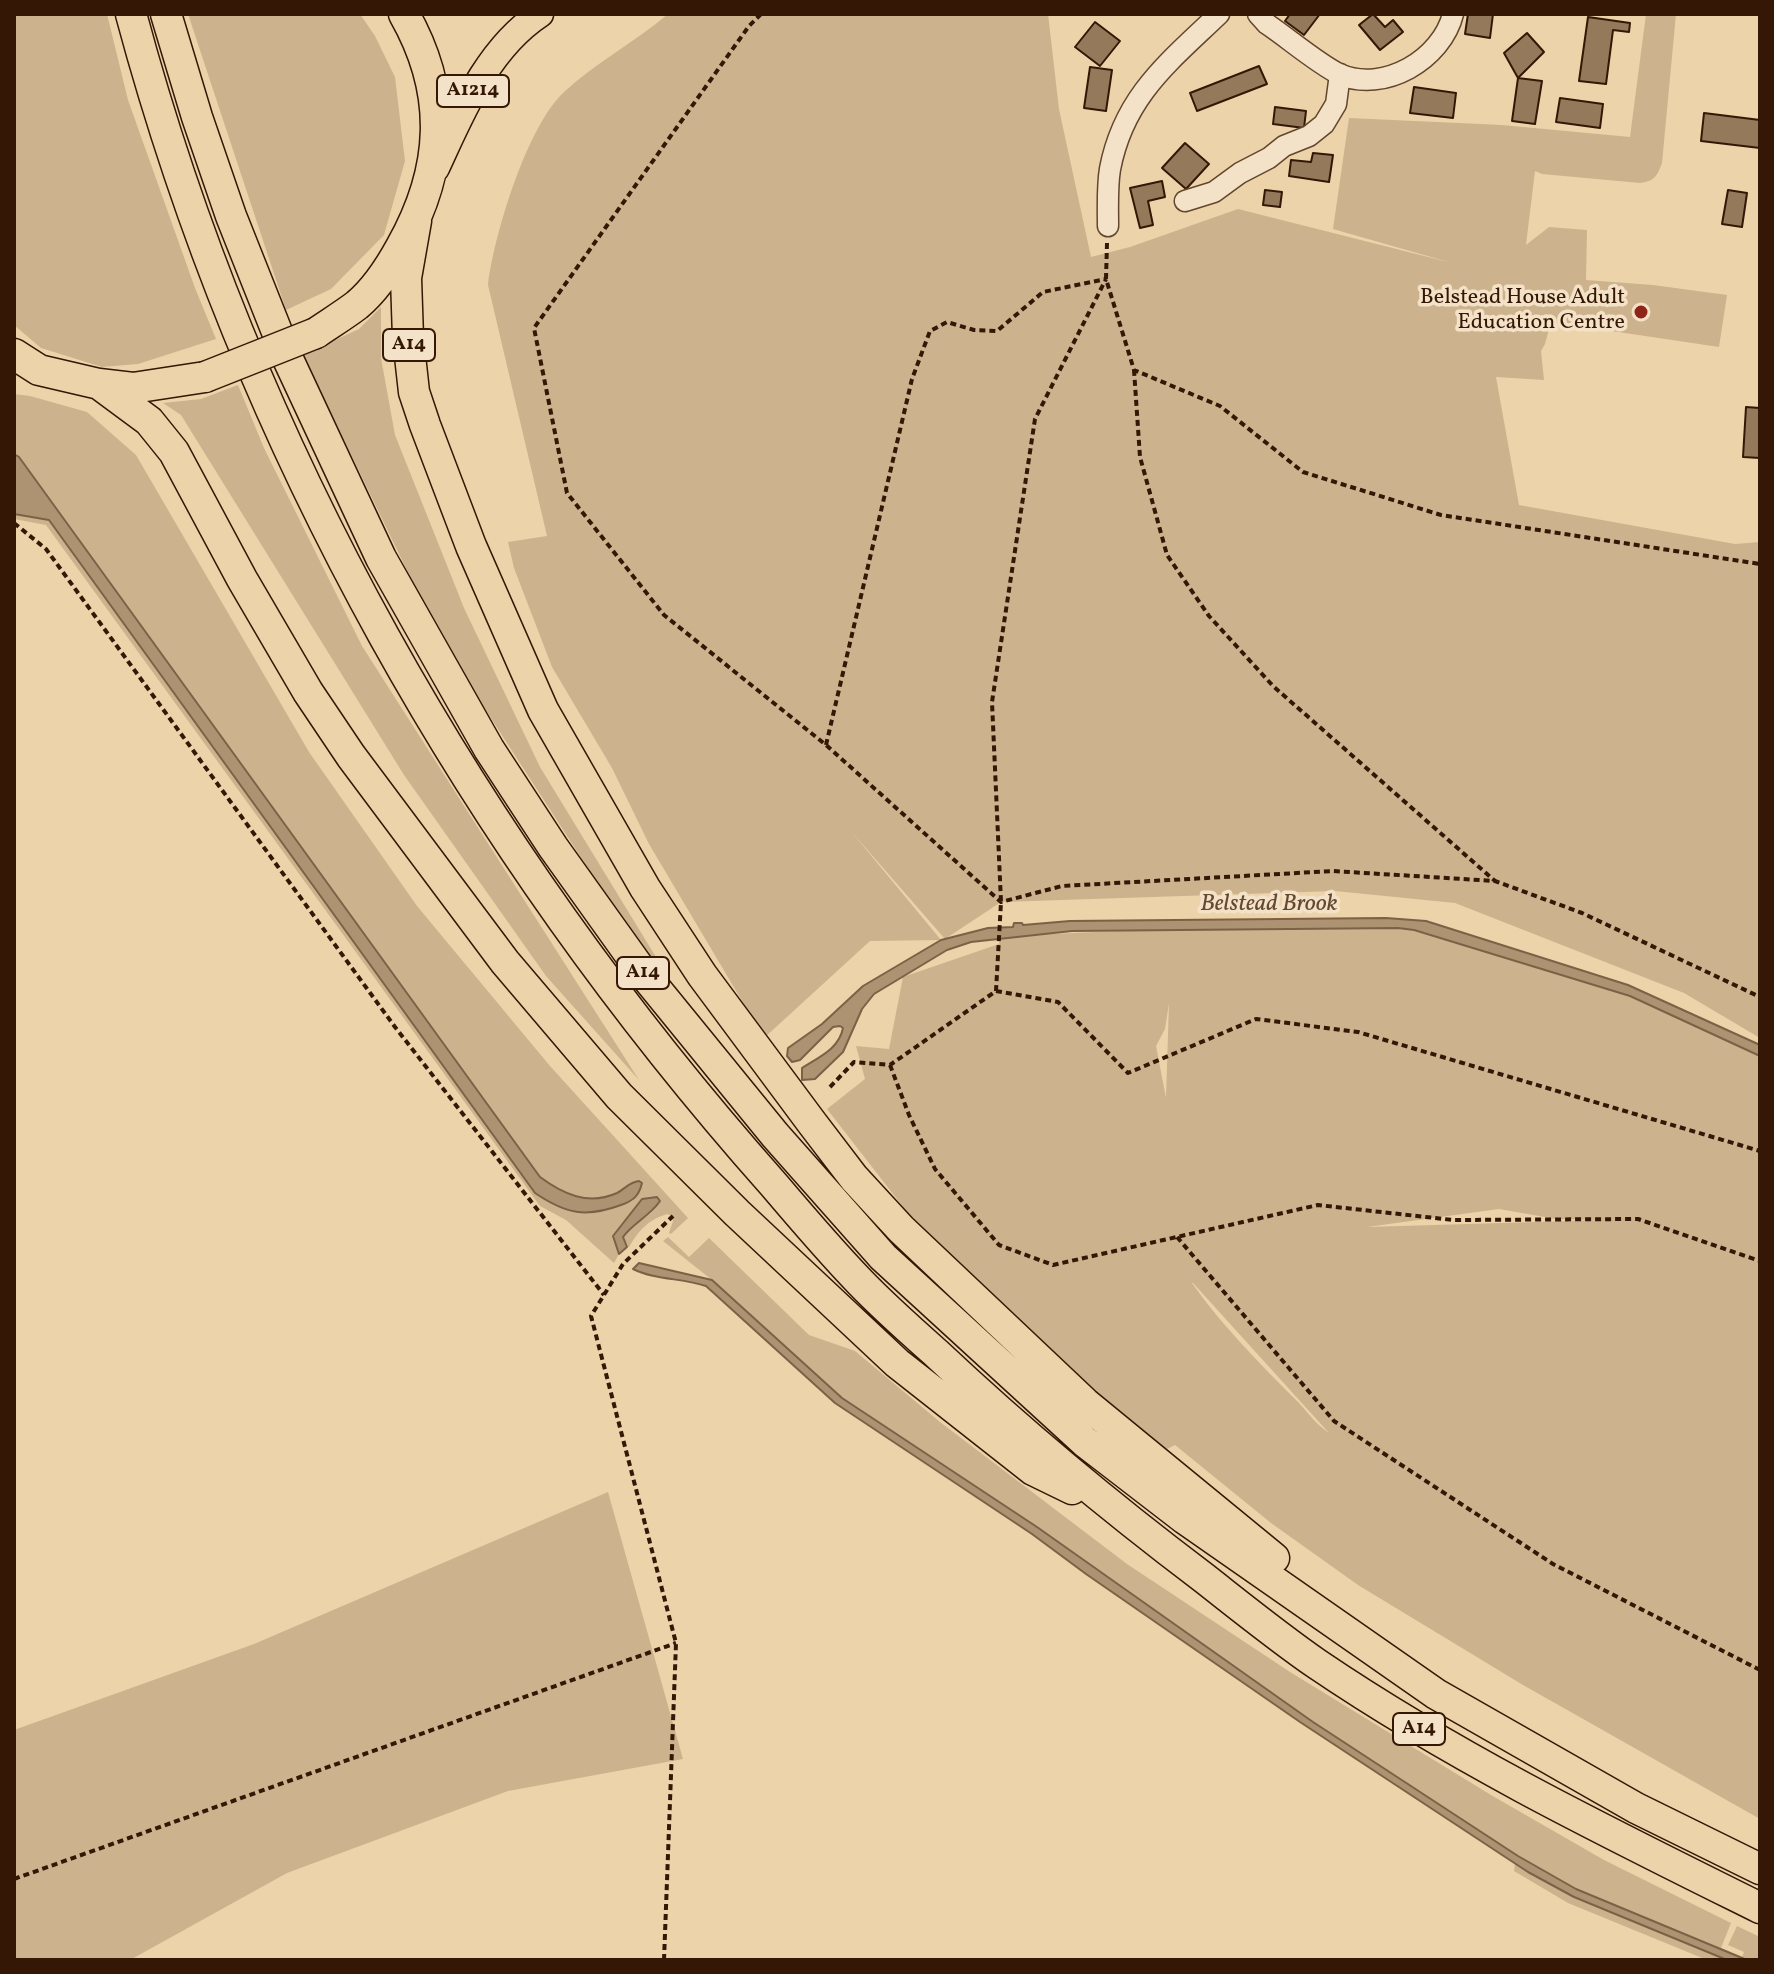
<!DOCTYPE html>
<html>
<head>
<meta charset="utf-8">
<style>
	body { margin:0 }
	#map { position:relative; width:1774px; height:1974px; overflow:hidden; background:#ecd3a9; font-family:Vollkorn,serif }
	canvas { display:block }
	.frame { position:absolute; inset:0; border:16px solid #341705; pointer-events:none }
</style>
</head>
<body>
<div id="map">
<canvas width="1774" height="1974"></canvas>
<div class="frame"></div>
</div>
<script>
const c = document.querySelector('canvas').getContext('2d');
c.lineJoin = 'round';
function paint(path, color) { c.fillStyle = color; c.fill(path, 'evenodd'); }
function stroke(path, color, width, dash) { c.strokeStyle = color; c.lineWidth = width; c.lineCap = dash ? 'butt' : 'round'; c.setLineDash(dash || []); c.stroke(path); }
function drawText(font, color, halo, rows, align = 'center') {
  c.font = font + ' Vollkorn,serif'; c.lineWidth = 7; c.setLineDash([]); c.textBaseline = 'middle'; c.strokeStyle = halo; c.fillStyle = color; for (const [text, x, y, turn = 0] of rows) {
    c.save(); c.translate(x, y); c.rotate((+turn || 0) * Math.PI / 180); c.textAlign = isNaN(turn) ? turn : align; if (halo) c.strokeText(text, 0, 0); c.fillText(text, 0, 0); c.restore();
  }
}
paint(new Path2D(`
	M14,14H107L128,100L195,288L216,339L138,364L102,367L41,348L14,325Z
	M188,14H360L375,36L395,77L405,161L384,235L331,289L286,310Z
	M668,14H1048L1059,109L1091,257L1130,247L1238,209L1452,263L1333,229L1349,118L1502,125L1630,137L1646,14H1676L1662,163C1657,177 1654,181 1640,183L1542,174L1535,171L1526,245L1549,227L1587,230L1586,280L1653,285L1727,295L1719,347L1551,322L1545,344L1541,351L1544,380L1496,377L1519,505L1735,544L1760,542V1038L1684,993L1455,903L1335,891L1001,902L945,939L850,830L941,940L870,941L764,1038L649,844L612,768L552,667L514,568L508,542L547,536L488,285C494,235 527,126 564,92C595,63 635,42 668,14Z
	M381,307V358L395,435L464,608L540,767L684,1003L635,941L441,641L303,355L359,329Z
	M238,385L264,448L362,646L639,1080L546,976L404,775L181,415L163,403L201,399Z
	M14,394L30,396L87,412L136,455L309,752L417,906L550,1066L688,1218L671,1234L669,1233L673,1221L672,1216L667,1214C648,1220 639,1230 629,1247H627L623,1238L628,1230L654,1211L613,1236L619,1254L614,1263L566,1220L540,1206L46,525L14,519V514L49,519L535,1193C583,1214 582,1220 633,1201L632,1182C601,1211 570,1198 540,1177L19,457L14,454Z
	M1311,929H1408L1630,996L1760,1056V1819L1523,1685L1358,1585L1271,1523L1175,1445L1163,1451L990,1299L907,1212L827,1109L865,1079L856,1046L889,1049L903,977L999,944L1000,938C1103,928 1207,931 1311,929ZM1169,1003L1166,1097V1098L1156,1046L1165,1029ZM1499,1209L1556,1219L1603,1220L1367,1227ZM1192,1283H1193L1329,1433C1317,1425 1309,1414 1299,1403C1262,1366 1222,1326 1192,1283Z
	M668,1237L689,1257L709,1238L809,1335L855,1351L940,1422L1127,1564L1290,1672L1491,1795L1604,1860L1731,1923L1721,1948L1742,1957L1744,1952L1728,1945L1737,1926L1760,1937V1960H1747L1576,1889L1518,1856L1313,1722L1037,1527L842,1398L712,1280L663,1241Z
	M608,1492L683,1759L508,1791L287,1873L130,1960H14V1730L254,1644Z
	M1515,1863L1574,1897L1727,1960H1707L1568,1903L1514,1871Z`), '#cdb38d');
const water = new Path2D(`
	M14,454L19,457L540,1177C563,1194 588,1206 617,1193C625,1189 629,1182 639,1181L642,1183C639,1196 633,1201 621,1205C586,1218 566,1214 535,1193L49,520L14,514Z
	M1386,918L1426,921L1628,985L1760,1045V1056L1630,996L1414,930L1398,928L1072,931L971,942L947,950L874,994L862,1009L843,1052L815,1079L802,1080V1068C819,1057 839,1049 843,1028L840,1026L833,1027L800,1060L792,1062L787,1056L788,1048L822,1024L863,986L941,940L988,928L1013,927L1014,923H1022L1023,925L1070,921Z
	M657,1197L660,1201C650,1216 633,1223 623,1237L627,1247L619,1254L613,1236L642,1199Z
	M639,1263L712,1280L842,1398L1037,1527L1313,1722L1518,1856L1576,1889L1747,1960H1727L1574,1897L1528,1872L1300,1722L1086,1574L1032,1534L835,1403L706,1286C682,1278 655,1280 633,1269Z`);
paint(water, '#ad9371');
stroke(water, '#7d6146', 2);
const building = new Path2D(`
	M1290,14H1320L1304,35L1285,21Z
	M1373,14L1385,27L1393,20L1403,32L1380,50L1359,25Z
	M1468,14H1493L1490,38L1465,34Z
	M1588,17L1630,23L1629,32L1613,30L1606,84L1579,81Z
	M1095,22L1120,41L1100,66L1075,47Z
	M1527,33L1544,52L1518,78L1504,53Z
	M1259,66L1267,84L1197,111L1190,93Z
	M1090,67L1112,70L1106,111L1084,108Z
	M1518,78L1542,81L1535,124L1512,121Z
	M1414,87L1456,93L1453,118L1410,113Z
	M1560,98L1603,104L1600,128L1556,122Z
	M1275,107L1306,111L1304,128L1273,124Z
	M1704,113L1760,120V148L1701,141Z
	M1185,143L1209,164L1186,189L1162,168Z
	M1313,153L1333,155L1329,182L1289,176L1291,160L1311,162Z
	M1162,181L1165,197L1148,201L1153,225L1140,228L1130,188Z
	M1265,190L1282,192L1280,207L1263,205Z
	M1728,190L1747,193L1742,227L1722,224Z
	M1746,407L1760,408V458L1743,457Z`);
paint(building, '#94795a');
stroke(building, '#341705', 2);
const minor = new Path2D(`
	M1258,14L1267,24C1288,38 1317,63 1339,74C1384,94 1442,59 1453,14
	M1185,201L1214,192L1240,173L1269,158L1284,146L1309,136L1324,124L1336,104L1340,74
	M1108,226C1108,208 1107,187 1110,169C1124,96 1169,62 1219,14`);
const major = new Path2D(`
	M436,168C462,112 487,49 540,14`);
const highway = new Path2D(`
	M131,14C248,450 475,848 774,1185C802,1218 830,1251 860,1282C884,1307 910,1330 936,1353C1021,1433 1110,1507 1204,1578C1241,1607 1278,1637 1317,1664C1457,1759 1609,1833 1760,1908
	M166,14L197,117L231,216L287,357L381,558L489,749L553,847L643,973L775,1135L883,1257L1085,1442L1185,1519L1436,1694L1636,1808L1760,1869
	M416,221L406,278L408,338L414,392L425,425L471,546L543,710L645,888L702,975L812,1123L854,1178L901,1229L1085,1403L1274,1558
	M316,333C329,324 344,315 357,305C375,290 390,267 401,247C445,169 449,93 404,14
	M14,354L39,370L99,384L133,388L205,377
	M99,384L149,421L174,452L242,579L308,692L351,756L505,962L619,1096L737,1213L897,1363L1033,1470L1072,1489`);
stroke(minor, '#62462e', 23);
stroke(major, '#341705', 29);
stroke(highway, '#341705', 33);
stroke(new Path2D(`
	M761,14L749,26L534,328L567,493L664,615L826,745L1001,902L1062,886L1333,871L1495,881L1582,913L1760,997
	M1107,243L1106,279L1134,370L1220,406L1303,472L1441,515L1760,564
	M1134,370L1140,457L1167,555L1209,616L1273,686L1495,881
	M14,523L46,549L395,1027L604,1295
	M826,745L912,379L930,331L947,322L974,330L997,331L1043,292L1106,279
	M996,991L1058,1002L1128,1073L1256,1019L1358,1032L1760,1151
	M890,1065L909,1115L935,1169L999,1245L1053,1265L1318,1205L1453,1220L1638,1219L1760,1261
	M830,1087L854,1062L890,1065L996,991L1001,902L992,702L1035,419L1106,279
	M1177,1237L1334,1421L1553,1564L1760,1670
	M14,1879L676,1643
	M664,1960L676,1643L591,1316L623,1264L673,1216`), '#341705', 4, [6, 4]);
stroke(minor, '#f3e2c7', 20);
stroke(major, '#ecd3a9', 26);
stroke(highway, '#ecd3a9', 30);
const highwayBridge = new Path2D(`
	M205,377L316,333`);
stroke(highwayBridge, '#341705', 33, []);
stroke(highwayBridge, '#ecd3a9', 30);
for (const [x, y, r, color] of [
	[1641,312,8,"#8f2418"]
]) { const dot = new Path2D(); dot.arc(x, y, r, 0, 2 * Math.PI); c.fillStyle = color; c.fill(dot); stroke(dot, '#f3e2c7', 3); }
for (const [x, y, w] of [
	[473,91,72],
	[409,345,52],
	[643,973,52],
	[1419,1729,52]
]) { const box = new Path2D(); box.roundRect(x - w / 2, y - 16, w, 32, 6); c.fillStyle = '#f3e2c7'; c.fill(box); stroke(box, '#341705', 2); }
drawText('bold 20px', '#341705', null, [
	["A1214",473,91],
	["A14",409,345],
	["A14",643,973],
	["A14",1419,1729]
]);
drawText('22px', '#341705', '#f3e2c7', [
	["Belstead House Adult",1625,299],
	["Education Centre",1625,324]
], 'right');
drawText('italic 24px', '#644930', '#f3e2c7', [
	["Belstead Brook",1269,906]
]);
</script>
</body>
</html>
